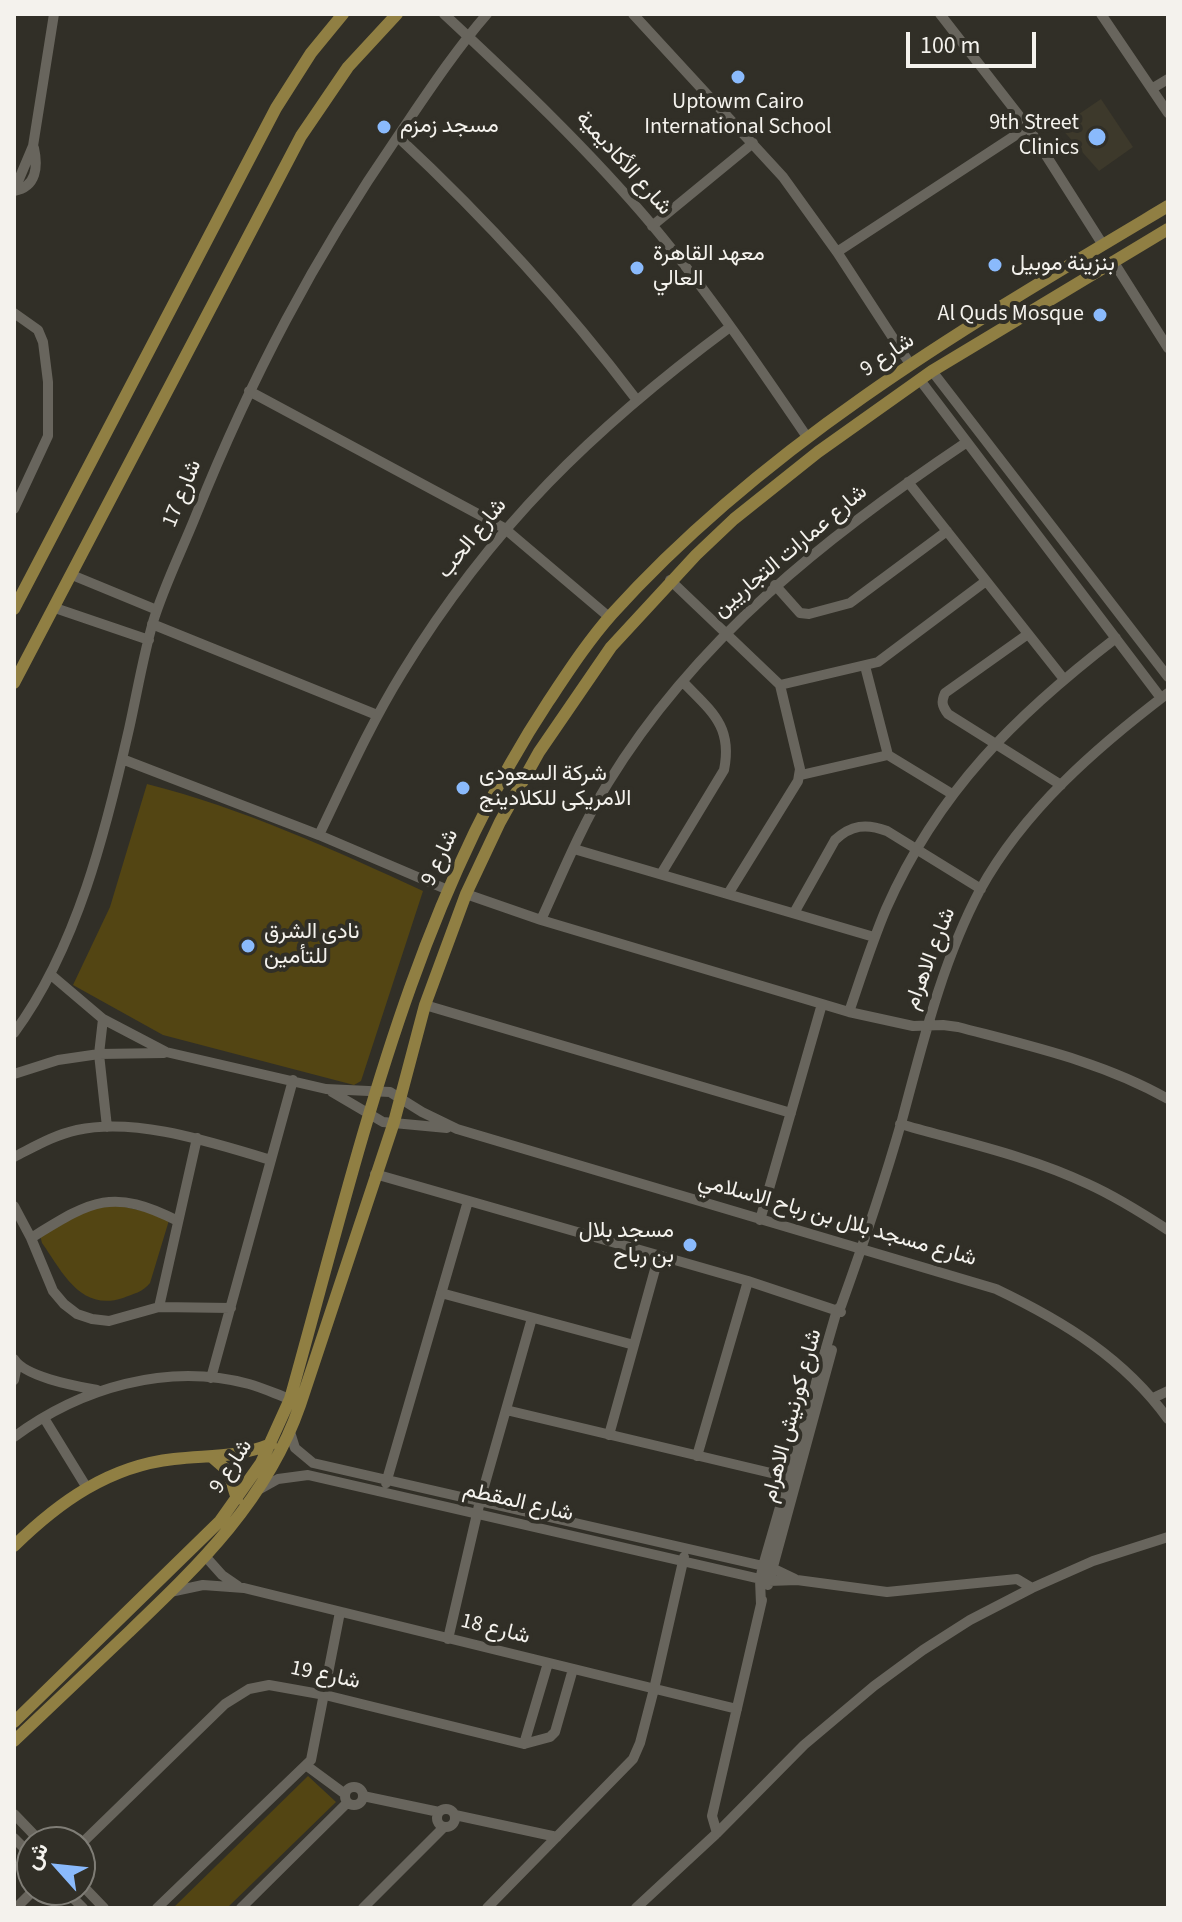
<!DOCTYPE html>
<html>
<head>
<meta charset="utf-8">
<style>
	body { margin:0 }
	#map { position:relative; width:1182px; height:1922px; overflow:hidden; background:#312f27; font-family:"Source Sans 3",Vazirmatn,sans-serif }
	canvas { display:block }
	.frame { position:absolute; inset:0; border:16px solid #f4f2ed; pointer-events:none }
	.north { position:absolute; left:16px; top:1826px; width:80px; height:80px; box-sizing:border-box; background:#312f27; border:2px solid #7f7d76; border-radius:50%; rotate:297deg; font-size:22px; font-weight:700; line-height:32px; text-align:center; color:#f4f2ed }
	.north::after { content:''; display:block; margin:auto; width:28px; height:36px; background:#8abafc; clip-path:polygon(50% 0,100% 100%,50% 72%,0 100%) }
	.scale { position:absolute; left:906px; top:32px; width:130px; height:36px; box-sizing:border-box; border:4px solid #f4f2ed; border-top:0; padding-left:10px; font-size:24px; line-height:28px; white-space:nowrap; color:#f4f2ed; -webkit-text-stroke:6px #312f27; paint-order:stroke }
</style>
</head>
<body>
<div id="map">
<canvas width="1182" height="1922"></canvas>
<div class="frame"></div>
<div class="north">ش</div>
<div class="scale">100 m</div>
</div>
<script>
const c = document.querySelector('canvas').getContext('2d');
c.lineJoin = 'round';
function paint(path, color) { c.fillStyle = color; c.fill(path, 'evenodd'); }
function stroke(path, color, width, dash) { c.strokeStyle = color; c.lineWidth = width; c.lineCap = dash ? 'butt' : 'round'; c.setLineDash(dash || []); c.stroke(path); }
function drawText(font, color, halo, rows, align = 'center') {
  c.font = font + ' "Source Sans 3",Vazirmatn,sans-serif'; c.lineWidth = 8; c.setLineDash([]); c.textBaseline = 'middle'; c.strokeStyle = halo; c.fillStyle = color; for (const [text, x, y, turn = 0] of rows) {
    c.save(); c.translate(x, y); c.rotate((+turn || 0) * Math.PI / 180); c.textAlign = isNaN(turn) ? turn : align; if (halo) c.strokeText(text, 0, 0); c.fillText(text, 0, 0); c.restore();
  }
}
paint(new Path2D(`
	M1101,99L1133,147L1099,171L1060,127Z`), '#3d392b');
paint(new Path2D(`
	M147,784C242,808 334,850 423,891L361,1081L354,1085L163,1035L73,985L110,907Z
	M94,1200L170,1217L150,1283C143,1292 133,1294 123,1298C80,1312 62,1271 42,1243L40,1235C57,1219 71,1207 94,1200Z
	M308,1776L336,1802L227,1908H173Z`), '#534513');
stroke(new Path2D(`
	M444,14C517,82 589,150 653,226C709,293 758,365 807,437
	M633,14L783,177L837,252L910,364
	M940,14L1028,127L1103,245
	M1101,14L1168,113
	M1153,88L1168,79
	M398,137C485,218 564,304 636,399
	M14,191L33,146L54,14
	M14,191C37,187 38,166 34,148
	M652,226L753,143
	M837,252L1028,127
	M1113,261L1168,348
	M14,313L38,330L43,342L48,382V436L14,509
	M932,371L1168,677
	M920,380L1161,698
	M249,391L504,528L609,617
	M908,482L1063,678
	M72,575L157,610
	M670,580L780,685L800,769L798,781L728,894
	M775,585L800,613L809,614L850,603L947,531
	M55,608L149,640
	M152,624L377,715
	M1028,634L945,693C941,702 942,706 948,714L1061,785
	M865,666L888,755
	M780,685L878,662L986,581
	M122,759L319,835L448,890
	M801,775L888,755L952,794
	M319,835C345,781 370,725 402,673C491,527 594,428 730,327
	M574,849L874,937
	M661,874L724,770C733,726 711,711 683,682
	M466,894L541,920L849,1012L913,1026L943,1025L958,1027C1030,1046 1103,1062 1168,1099
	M794,913L835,840C851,825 866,823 887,831L981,889
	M541,920C562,874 581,827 608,783C696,639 828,535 967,442
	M50,974L103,1019L166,1052L326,1089L390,1092L422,1112L457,1129L996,1289C1063,1321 1124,1358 1168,1419
	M425,1005L791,1113
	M849,1012C861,977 872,942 886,909C938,791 1016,715 1116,638
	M103,1019L99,1054L107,1127
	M14,1033C77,948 106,830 129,729C137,693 143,657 153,622C164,586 182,550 196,515C251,378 314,258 398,136C426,95 454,52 487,14
	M14,1074L58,1060L99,1054L164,1053
	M332,1092L383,1122L447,1128
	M900,1124C963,1142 1029,1156 1088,1184C1117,1197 1142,1213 1168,1230
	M14,1157C34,1147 54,1135 77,1130C138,1117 213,1143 271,1160
	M375,1174L748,1281L841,1312
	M14,1206L31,1238L53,1291L64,1304L77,1314L92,1319L109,1321L159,1307L231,1308
	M760,1220L822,1004
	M31,1238C91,1201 111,1187 178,1221
	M441,1293L634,1345
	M159,1307L197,1138
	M14,1359C25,1377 76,1386 97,1390
	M211,1378L293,1080
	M14,1380L17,1365
	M1153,1398L1168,1391
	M506,1410L792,1478
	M44,1418L87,1488
	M290,1432L295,1448L313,1463L772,1568L795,1579
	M609,1435L659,1255
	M14,1437C80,1388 167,1362 249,1384C263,1388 276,1394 290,1399
	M697,1456L748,1281
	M386,1483L468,1201
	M260,1489L278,1479L308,1475L769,1581L797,1580L887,1592L1017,1579L1032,1588
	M205,1556L222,1575L238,1586
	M768,1585L832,1350
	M170,1592L203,1585L244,1588L737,1709
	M761,1604L760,1580L763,1566L837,1310L841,1306C863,1245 884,1183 902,1120C923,1042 942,962 980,890C1024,810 1097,747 1168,693
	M448,1639L480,1501L532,1318
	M524,1744L548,1663
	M307,1766L345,1794
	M345 1796a9 9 0 1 1 18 0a9 9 0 1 1-18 0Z
	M363,1796L439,1812
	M437 1818a9 9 0 1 1 18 0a9 9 0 1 1-18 0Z
	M14,1814L41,1842
	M455,1815L557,1837
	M717,1833L712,1816L762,1600
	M14,1838L32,1856
	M80,1845L225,1704L249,1689L269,1685L325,1695L524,1744L550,1737L555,1732L573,1669
	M80,1883L104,1908
	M65,1890L83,1908
	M16,1908L34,1890
	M157,1908L311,1760L340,1612
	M241,1908L347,1803
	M363,1908L444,1827
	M487,1908L633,1759L640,1743L654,1689L684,1557
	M636,1908L717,1833L804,1745L874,1686L923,1650L970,1620L1032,1588L1093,1561L1168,1537`), '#68655d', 10);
stroke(new Path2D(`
	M14,609L276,108L311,53L343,14
	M14,683L301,136L348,67L397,14
	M213,1458L228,1471L237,1499
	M14,1546C59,1502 109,1466 174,1459C209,1455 236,1458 271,1444
	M14,1722L220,1521L261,1463L290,1399C357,1161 410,911 548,702C568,672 588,641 612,614C768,441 970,324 1168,206
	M14,1741C52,1705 91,1668 129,1632C200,1564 267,1500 300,1405L394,1122L425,1005L466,894L500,822L539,752L611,647L696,555L734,519L818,452L932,371L1168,229`), '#907f43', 12);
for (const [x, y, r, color] of [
	[738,77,8,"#8abafc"],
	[384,127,8,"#8abafc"],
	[1097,137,10,"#8abafc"],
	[995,265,8,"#8abafc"],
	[637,268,8,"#8abafc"],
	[1100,315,8,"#8abafc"],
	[463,788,8,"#8abafc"],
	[248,946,8,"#8abafc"],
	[690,1245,8,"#8abafc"]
]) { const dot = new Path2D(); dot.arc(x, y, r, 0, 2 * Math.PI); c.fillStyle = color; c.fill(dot); stroke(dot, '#312f27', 3); }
drawText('22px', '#f4f2ed', '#312f27', [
	["Uptowm Cairo",738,103,"center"],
	["International School",738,128,"center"],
	["9th Street",1079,124,"right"],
	["Clinics",1079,149,"right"],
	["مسجد زمزم",400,127],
	["معهد القاهرة",653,255],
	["العالي",653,280],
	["بنزينة موبيل",1011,265],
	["Al Quds Mosque",1084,315,"right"],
	["شركة السعودى",479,775],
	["الامريكى للكلادينج",479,800],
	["نادى الشرق",264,933],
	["للتأمين",264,958],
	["مسجد بلال",674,1232,"right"],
	["بن رباح",674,1257,"right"]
], 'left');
drawText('22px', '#f4f2ed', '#312f27', [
	["شارع الأكاديمية",623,164,48],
	["شارع 9",888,356,-34],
	["شارع 17",183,494,-68],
	["شارع الحب",473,539,-51],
	["شارع عمارات التجاريين",791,552,-40],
	["شارع 9",441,858,-65],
	["شارع الاهرام",931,959,-69],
	["شارع مسجد بلال بن رباح الاسلامي",837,1221,16],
	["شارع كورنيش الاهرام",793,1416,-75],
	["شارع 9",232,1467,-57],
	["شارع المقطم",518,1503,13],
	["شارع 18",495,1630,14],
	["شارع 19",325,1676,12]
]);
</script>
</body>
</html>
